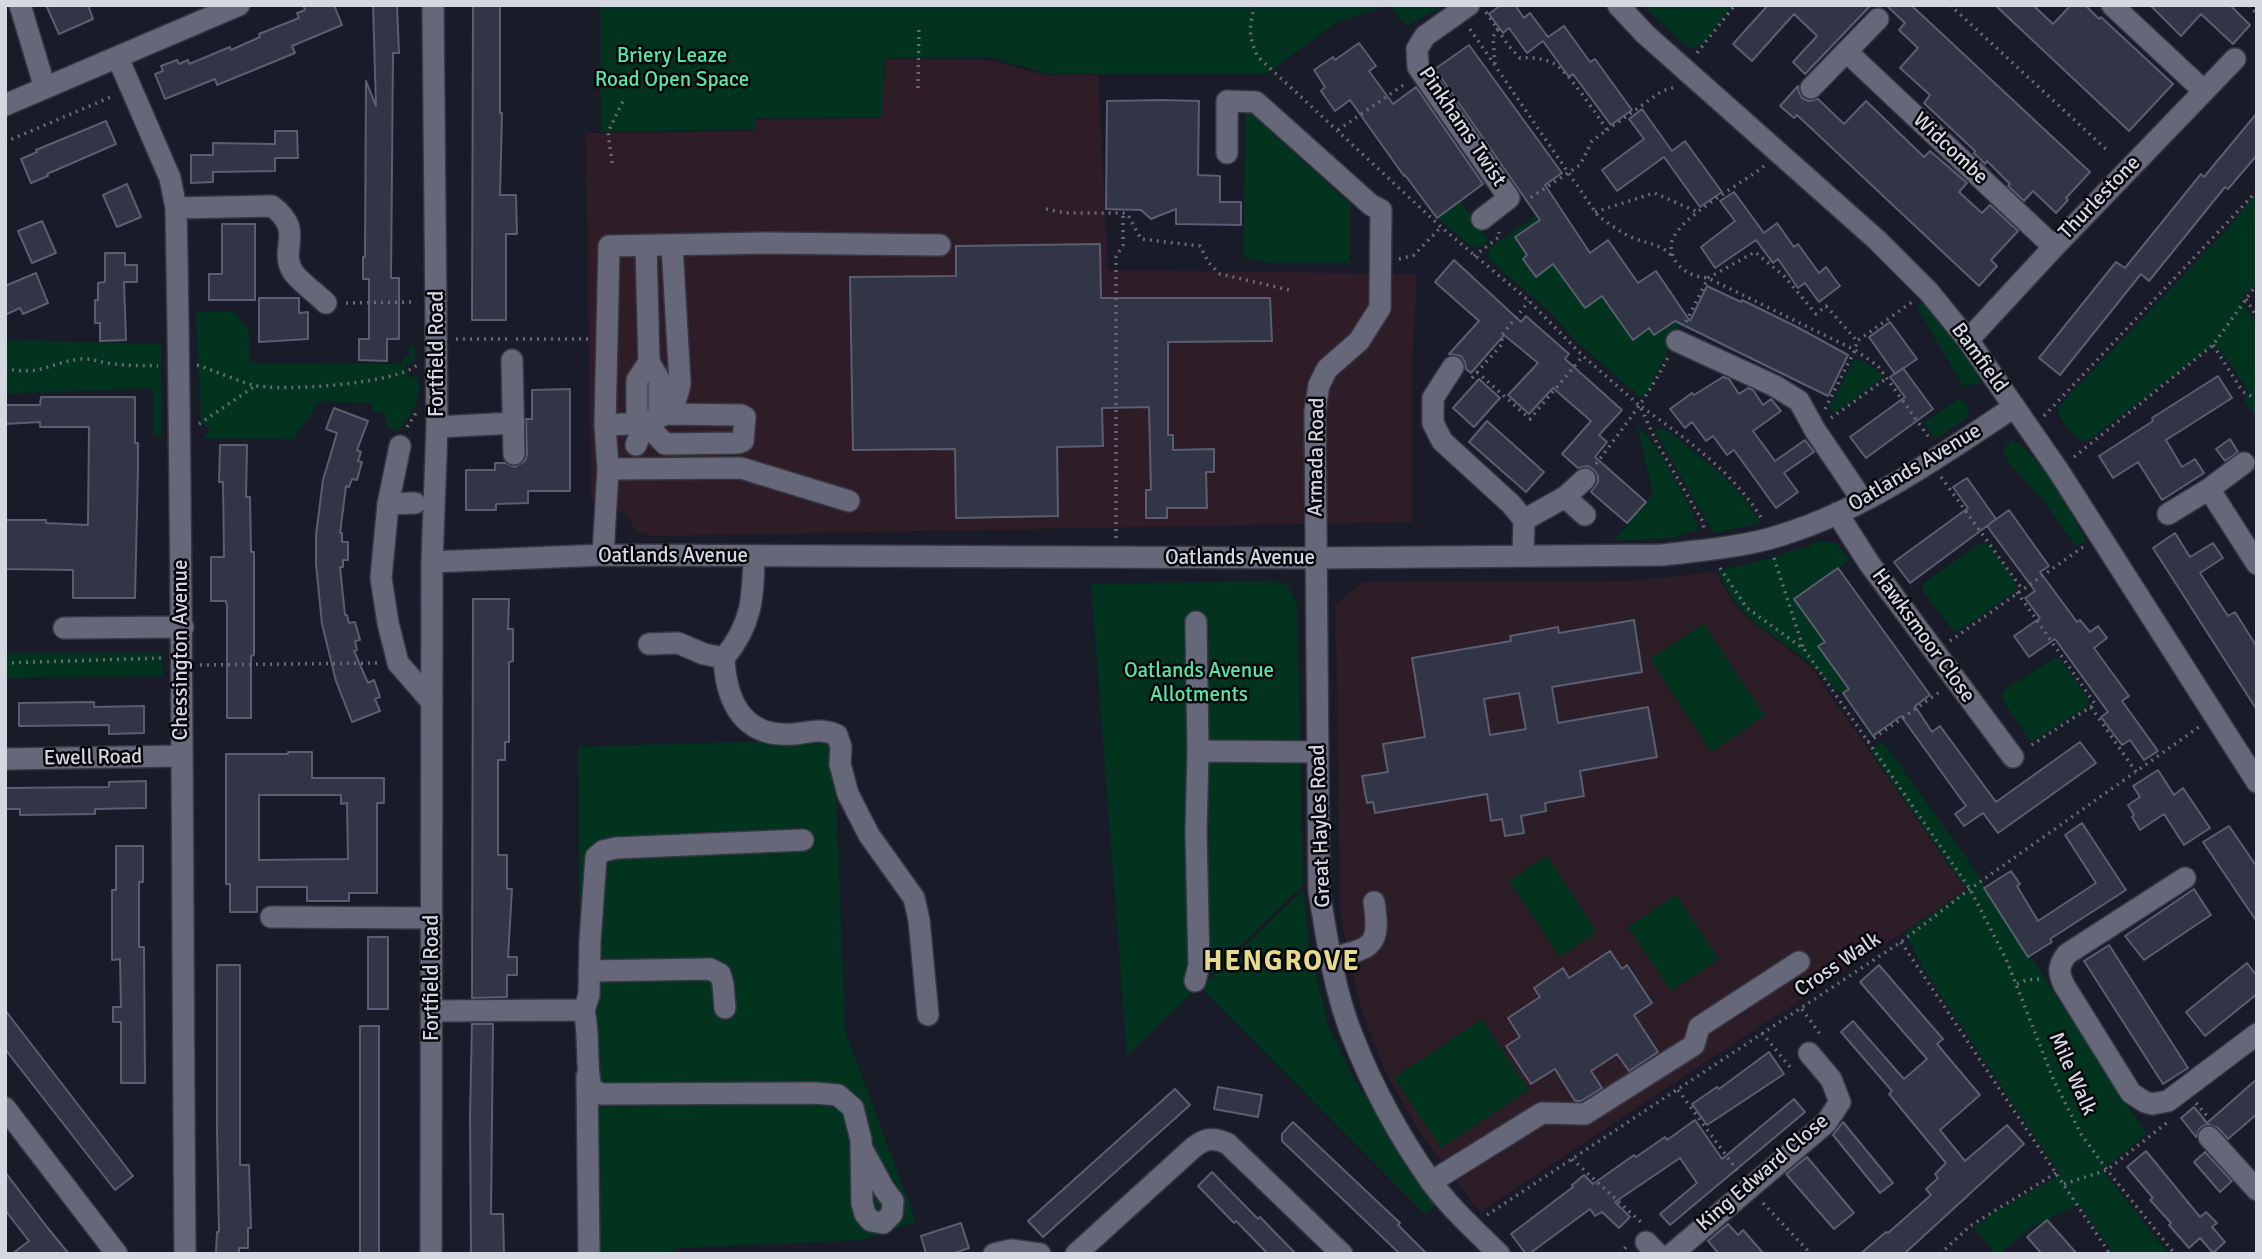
<!DOCTYPE html>
<html>
<head>
<meta charset="utf-8">
<style>
	body { margin:0 }
	#map { position:relative; width:2262px; height:1259px; overflow:hidden; background:#191b29; font-family:Signika,sans-serif }
	canvas { display:block }
	.frame { position:absolute; inset:0; border:7px solid #d5d7e1; pointer-events:none }
</style>
</head>
<body>
<div id="map">
<canvas width="2262" height="1259"></canvas>
<div class="frame"></div>
</div>
<script>
const c = document.querySelector('canvas').getContext('2d');
c.lineJoin = 'round';
function paint(path, color) { c.fillStyle = color; c.fill(path, 'evenodd'); }
function stroke(path, color, width, dash) { c.strokeStyle = color; c.lineWidth = width; c.lineCap = dash ? 'butt' : 'round'; c.setLineDash(dash || []); c.stroke(path); }
function drawText(font, color, halo, rows, align = 'center') {
  c.font = font + ' Signika,sans-serif'; c.lineWidth = 5; c.setLineDash([]); c.textBaseline = 'middle'; c.strokeStyle = halo; c.fillStyle = color; for (const [text, x, y, turn = 0] of rows) {
    c.save(); c.translate(x, y); c.rotate((+turn || 0) * Math.PI / 180); c.textAlign = isNaN(turn) ? turn : align; if (halo) c.strokeText(text, 0, 0); c.fillText(text, 0, 0); c.restore();
  }
}
paint(new Path2D(`
	M886,59L989,60L1044,75H1098L1108,270L1417,274L1412,363V522L653,536L635,530L627,515L591,499L586,133L755,131L756,120L881,118Z`), '#2e1d26');
paint(new Path2D(`
	M1716,572L1732,602L1752,622L1810,666L1966,890L1480,1212L1419,1131L1385,1071L1361,1009L1350,964L1340,910L1336,605L1362,582L1629,581Z`), '#2d1d27');
paint(new Path2D(`
	M600,5H1391L1337,22L1266,74H1049L989,57L885,58L882,117L755,118V129L601,132Z
	M1393,5H1445L1407,26L1392,9Z
	M1642,5H1733L1704,42L1693,49L1684,44Z
	M1246,109L1350,204V263H1271L1243,257Z
	M2257,193V282L2240,301L2257,323V419L2244,400L2249,392L2219,348L2206,350L2089,440L2083,441C2073,435 2058,420 2058,407L2226,231Z
	M1460,201L1489,241L1478,248L1471,246L1437,218Z
	M1536,215L1541,222L1527,255L1523,259L1536,277L1553,264L1559,272L1564,269L1585,308L1602,296L1632,340L1649,328L1655,335L1680,317L1682,321L1647,392L1641,398L1577,342L1547,309L1490,261L1488,253L1490,248Z
	M1920,302H1923L1971,361L1977,371L1981,383L1963,386L1917,308Z
	M196,311L234,312L249,330L250,363L403,364V357L409,356V346L415,345V359L404,367L411,378L417,376C425,398 409,415 398,432L387,428L385,413L372,412L373,403L320,401L293,439L202,438L211,431L201,422Z
	M5,340L161,344L162,436L154,435L153,388L5,394Z
	M1854,360C1865,360 1878,368 1882,378L1834,413L1830,408L1831,405Z
	M1959,399L1969,406L1968,417L1935,439L1924,422Z
	M1637,425C1656,441 1691,505 1699,529L1671,538L1613,541L1653,494Z
	M1656,429L1668,430L1717,471L1740,494L1761,523L1714,533L1665,449L1656,432Z
	M2010,440C2039,451 2071,512 2086,540L2079,545H2075L2040,496L2008,462L2003,450Z
	M1822,541L1837,544L1849,560L1795,600L1824,641L1819,646L1849,689L1840,694L1810,663L1753,621L1733,600L1718,571L1771,558Z
	M1982,542L1988,544L2013,578L2017,587L2013,593L1955,633L1923,591L1922,584Z
	M1274,581L1288,586L1297,603L1303,885L1127,1056L1091,584Z
	M1704,624L1765,716L1711,752L1650,659Z
	M5,653H162L163,676L5,678Z
	M2055,658L2060,660L2085,694L2089,703L2085,708L2031,742L2001,697L2005,689Z
	M834,739L845,1031L916,1222L863,1240L676,1248L668,1254H582L578,747Z
	M1882,741L1966,857L2146,1134L2102,1170L2169,1254H2114L2079,1204L2030,1228L2000,1254H1996L1974,1227L1997,1211L2060,1175L1923,968L1905,932L1967,890L1870,750Z
	M1547,856L1597,932L1560,957L1509,881Z
	M1303,890L1310,951L1328,1025L1353,1077L1407,1160L1441,1201L1425,1214L1201,988Z
	M1676,895L1719,959L1671,991L1628,927Z
	M1482,1019L1529,1090L1441,1148L1394,1078Z`), '#01331e');
const building = new Path2D(`
	M46,5H88L93,19L59,34Z
	M303,5H334L342,25L292,46L295,53L217,85L215,79L165,99L155,74L163,71L161,66L177,60L179,64L188,60L189,64L230,47L231,50L260,37L259,34L299,18L297,13L305,10Z
	M373,5H397L399,53H393L391,278H399V339H387V361L359,360V339H369V279H363V257H365L366,81L376,106Z
	M473,5H500V113H502L500,195H516L517,234H506V320H472Z
	M1501,5H1515L1524,18L1530,13L1548,37L1564,26L1590,62L1595,59L1632,110L1611,125L1573,74L1569,77L1543,41L1527,53L1509,28L1503,33L1489,14Z
	M1768,5H1871L1805,74L1793,62L1817,36L1794,14L1752,61L1733,44Z
	M1886,5H1911L2090,172L2066,198L2068,200L2056,213L2033,191L2024,201L2008,186L2010,184L1987,161L1985,164L1974,153L1975,151L1924,103L1930,95L1900,68L1918,48L1899,30L1905,23Z
	M1995,5H2033L2053,24L2071,5H2085L2099,19L2101,17L2173,84L2129,131Z
	M2150,5H2230L2250,25L2233,44L2201,14L2181,36Z
	M1359,43L1376,66L1369,71L1393,104L1416,87L1483,184L1437,218L1405,175L1404,176L1350,100L1335,111L1321,91L1325,87L1314,70L1333,57L1335,60Z
	M1469,45L1562,173L1545,185L1590,253L1608,240L1638,283L1656,271L1690,321L1707,286L1741,302L1742,300L1797,327L1848,355L1828,396L1675,321L1654,335L1649,328L1633,340L1602,296L1585,308L1553,264L1536,277L1523,259L1527,255L1515,237L1540,220L1435,69Z
	M1798,86L1799,92L1802,98L1808,101L1818,99L1844,124L1866,101L1924,157L1930,151L1967,183L1959,192L1982,213L1990,205L2018,231L1991,260L1997,266L1979,286L1797,115L1794,118L1780,106Z
	M1162,100L1199,101L1198,175L1220,176V202H1241V225L1176,224V209L1151,219L1141,210L1106,209L1107,101Z
	M1642,109L1672,151L1685,141L1722,192L1700,207L1664,157L1617,191L1602,170L1644,139L1629,119Z
	M2257,113V155L2228,189L2225,187L2149,281L2141,274L2060,375L2039,358L2116,262L2125,268L2201,174L2204,177Z
	M106,121L116,144L47,174L48,176L31,183L21,159L37,152L36,150Z
	M275,131H297L298,158H275V171L213,172V182L191,183V155H213V143L275,144Z
	M127,184L141,217L117,227L103,195Z
	M1734,192L1764,233L1777,223L1794,247L1798,244L1819,273L1826,267L1840,286L1819,302L1805,283L1798,288L1778,259L1773,263L1756,240L1715,268L1701,247L1735,221L1720,201Z
	M42,221L56,253L32,263L18,231Z
	M222,224H255V300H209V274H222Z
	M1100,244L1101,298H1270L1272,341L1168,342V435H1173V450L1214,449V472H1206L1207,508H1167V518H1146V490H1151L1149,407L1102,408L1103,446L1057,447L1058,516L956,518L955,449L853,450L850,277L956,276V246Z
	M105,253H125V265H137V282H124L126,340L100,341V323H95V300H98V283L105,282Z
	M1454,260L1521,322L1526,316L1569,354L1565,359L1622,410L1599,435L1607,442L1595,457L1646,502L1627,523L1591,492L1598,482V476L1594,470L1588,466L1578,468L1562,454L1591,421L1553,388L1529,414L1508,395L1538,363L1504,335L1471,373L1466,369L1465,362L1461,356L1449,354L1479,321L1435,282Z
	M36,273L48,303L23,314L20,308L5,315V286Z
	M259,298H299V313L308,312V339L259,342Z
	M1890,322L1917,359L1895,374L1869,337Z
	M1903,368L1933,409L1866,458L1850,437L1905,397L1890,377Z
	M2218,376L2232,398L2166,440L2182,467L2195,459L2204,473L2162,500L2138,462L2113,478L2099,456L2153,421L2152,418Z
	M1723,377L1729,379L1739,394L1748,388L1753,390L1763,405L1771,399L1781,411L1753,431L1775,461L1805,440L1814,452L1784,473L1798,492L1776,508L1734,450L1727,455L1713,436L1706,441L1692,422L1685,428L1670,409L1692,393L1694,395Z
	M1479,379L1500,398L1474,427L1453,408Z
	M570,389V491H528V503L496,504V510H466V470H495V463H505L515,467L525,461L527,454L526,419H532V390Z
	M41,397H135V443H138V467L135,598H73V570L5,569V520H46V523L88,525L89,427H40V422L5,424V405H40Z
	M334,408L368,421L357,450L361,452L358,461L362,462L357,480L352,479L349,487L346,486L340,533H342V542H348V560H343V567H340L345,615H347L349,623L355,622L360,640L355,641L357,650L354,651L368,683L374,680L380,697L375,699L380,711L352,722L336,681L322,624L316,564V535L323,480L337,433L326,429Z
	M1487,421L1544,472L1526,492L1469,442Z
	M2230,439L2238,452L2225,461L2216,449Z
	M220,445H247L246,497H250L251,552H254V655L251,656V718H227V606L226,601H211V557H224L223,482H219Z
	M1967,478L1996,519L1988,525L2009,510L2049,566L2040,572L2077,622L2080,620L2090,632L2098,626L2107,638L2094,648L2129,696L2122,701L2158,751L2144,760L2130,740L2122,745L2115,736L2101,717L2108,712L2055,639L2029,657L2014,636L2040,618L2025,598L2035,591L1987,526L1910,583L1894,562L1968,508L1953,487Z
	M2175,533L2190,557L2213,543L2223,558L2200,573L2228,616L2235,612L2257,647V710L2153,548Z
	M1838,568L1930,695L1915,706L1932,732L1940,726L1996,802L2080,742L2096,763L1998,833L1983,813L1964,826L1955,814L1966,806L1901,716L1873,736L1843,693L1849,689L1818,646L1825,642L1794,599Z
	M473,599H509L508,629H513V661L509,662V742H505V760H498V855H507V889H512L508,957H517V975H507V997L472,998Z
	M1634,620L1642,672L1552,687L1558,723L1648,707L1657,757L1580,771L1584,796L1545,803L1546,811L1521,816L1524,833L1505,836L1502,819L1491,821L1487,794L1375,813L1373,802L1367,803L1362,776L1388,772L1383,744L1425,737L1412,658L1511,641L1510,636L1558,627L1559,633ZM1519,693L1526,729L1490,735L1484,699Z
	M94,702V707L144,706V733L109,734V725L19,726V703Z
	M288,752H312V778H384V803H377V893H349V901H307V887H257V912H230V884H226V754H288ZM259,795H341V804L347,803L348,859L259,860Z
	M2158,770L2174,795L2183,788L2210,828L2184,845L2164,814L2140,830L2132,817L2134,815L2128,805L2140,797L2133,786Z
	M146,781V808L95,809V814L20,815V809H5V788L109,787V782Z
	M2082,823L2126,890L2050,939L2052,942L2028,957L1984,888L2011,871L2020,884L2017,886L2038,921L2073,898L2096,883L2065,835Z
	M2229,826L2257,867V922L2203,842Z
	M116,846H143V882H139V947H144L145,1083H121V1022H113V1007H121L120,959L112,960V890H116Z
	M2194,889L2211,915L2144,960L2125,936Z
	M368,937H388V1009H368Z
	M2109,945L2188,1068L2163,1084L2084,961Z
	M1610,951L1622,969L1627,965L1652,1003L1634,1015L1658,1052L1629,1071L1617,1054L1591,1071L1602,1088L1581,1101H1575L1555,1069L1531,1084L1506,1046L1520,1037L1508,1018L1540,997L1534,988L1563,968L1569,978Z
	M2247,963L2257,976V994L2205,1036L2186,1012Z
	M217,965H240V1165H249L251,1228H248V1248H239V1254H216L217,1232H219L217,1131Z
	M1879,965L1943,1039L1937,1044L1980,1095L1940,1130L1965,1161L2007,1125L2024,1144L1904,1254H1860L1886,1232L1888,1233L1931,1195L1926,1189L1938,1178L1935,1174L1946,1163L1889,1094L1892,1091L1841,1032L1853,1021L1904,1079L1927,1059L1860,982Z
	M5,1010L133,1176L115,1190L5,1049Z
	M472,1024H493L491,1214H503L504,1254H471L470,1115Z
	M360,1026H379V1254H360Z
	M1769,1052L1784,1074L1707,1125L1692,1104L1717,1087L1719,1089Z
	M2257,1079V1114L2228,1139L2218,1128L2207,1124L2200,1128L2196,1137L2181,1118L2194,1107L2207,1123Z
	M1218,1087L1262,1095L1258,1117L1214,1109Z
	M1175,1089L1190,1105L1043,1237L1028,1221Z
	M1794,1099L1805,1112L1670,1225L1660,1214L1697,1183L1680,1158L1615,1202L1630,1217L1619,1228L1602,1212L1595,1216L1590,1209L1529,1254H1526L1511,1234L1573,1187L1572,1185L1584,1175L1593,1184L1634,1155L1636,1157L1665,1137L1667,1140L1695,1120L1722,1159Z
	M1293,1122L1400,1223L1398,1225L1427,1254H1400L1282,1141V1134Z
	M1843,1122L1893,1183L1880,1193L1833,1135Z
	M2146,1151L2200,1217L2206,1212L2217,1223L2212,1227L2225,1242L2213,1253L2200,1238L2189,1248L2169,1225L2171,1223L2150,1200L2153,1198L2127,1167Z
	M2205,1152L2232,1181L2220,1192L2194,1162Z
	M1807,1157L1854,1213L1834,1229L1786,1174Z
	M5,1172L47,1227L69,1254H12L29,1241L5,1210Z
	M1212,1172L1258,1219L1260,1217L1296,1254H1268L1236,1221L1234,1223L1198,1186Z
	M2047,1220L2057,1231L2077,1254H2042L2027,1237Z
	M961,1223L969,1248L952,1254H926L921,1236Z
	M1728,1224L1738,1235L1743,1230L1764,1254H1719L1708,1241Z`);
paint(building, '#323545');
stroke(building, '#5b5e70', 2);
const minor = new Path2D(`
	M20,5L45,88
	M1469,5L1425,36L1417,49L1418,67L1509,198L1482,219
	M1618,5L1645,34L1877,240L1929,292L1968,340L2058,470L2257,782
	M2112,5L2204,91
	M1847,52L2054,247
	M118,58L170,178L176,208C183,557 182,905 185,1254
	M1811,88L1878,19
	M5,105L239,5
	M1227,153V101L1256,102L1371,205L1381,210L1380,308L1359,341L1327,369L1319,385L1315,411L1319,891C1327,939 1334,990 1352,1035C1372,1086 1399,1136 1430,1180C1449,1207 1476,1231 1499,1254
	M176,208L272,206C306,232 278,248 293,272C298,280 318,295 326,303
	M646,246L649,362L659,379V417
	M1968,340L2054,247L2235,59
	M1677,341L1775,386L1799,401L1815,430L1863,501
	M512,360L514,454
	M1453,367L1433,398V423L1442,441L1511,504L1524,520L1523,555
	M637,423V380L649,362
	M605,425C640,423 674,427 680,383L672,245
	M437,427L514,423
	M636,445L645,423L665,444L738,443L743,441L745,417L741,415L667,414
	M400,446L388,504L381,578L388,623L398,663L432,702
	M608,469L741,468L849,501
	M2209,489L2257,564
	M1565,497L1585,515
	M388,504L415,503
	M1837,513L1869,563L2013,757
	M2168,514L2209,489L2244,463
	M1524,520L1565,497L1585,479
	M603,555L608,469L605,425L609,246L765,243L940,245
	M432,562L603,555L1316,558L1662,555C1697,551 1733,548 1768,539C1859,514 1936,459 2014,407
	M1196,622L1198,751
	M64,628L183,627
	M649,644L678,643L704,654L724,658C752,624 753,599 754,556
	M724,658C726,703 744,738 794,734C812,732 820,728 837,735L841,747L840,764L848,794L869,835L914,898L919,920L928,1015
	M5,759L181,756
	M2185,878L2067,954C2058,966 2058,972 2064,985L2131,1093L2145,1102L2152,1104L2168,1101L2257,1034
	M271,917L432,918
	M1331,958C1372,948 1381,947 1374,902
	M589,971L710,969L720,974L723,984L725,1008
	M1195,981L1199,965L1196,832L1198,751L1318,752
	M584,1010C590,1036 585,1062 591,1088L601,1094L815,1093L838,1095L853,1108L861,1140L862,1203L865,1214L871,1221L883,1223L892,1214L893,1201L884,1189L861,1147
	M432,1011L584,1010L589,995L590,941L596,857L603,851L616,848L803,840
	M587,1076L589,1254
	M5,1108L117,1254
	M2209,1137L2257,1190
	M1431,1182L1542,1113L1585,1114L1694,1045L1699,1027L1799,962
	M1646,1242L1658,1254
	M431,1254L432,562L437,427L433,5
	M994,1254L1011,1250L1040,1254
	M1076,1254L1194,1147C1206,1138 1214,1137 1228,1144L1342,1254
	M1672,1254L1826,1123L1840,1102L1831,1079L1809,1053`);
stroke(minor, '#373743', 24);
stroke(new Path2D(`
	M1255,5C1249,25 1248,37 1258,57L1441,227L1529,301L1583,356L1640,406L1657,443L1703,522L1704,529
	M1950,5L2108,151
	M2249,5L2257,14
	M1486,12L1508,45L1520,58C1531,57 1543,58 1553,63C1568,71 1597,115 1607,130L1592,141L1580,165L1527,200
	M1470,29L1598,216C1610,224 1622,234 1636,239C1651,245 1658,243 1671,255
	M1697,53L1735,5
	M1495,64L1493,37L1498,28
	M918,88L919,28
	M1338,130L1405,84
	M1607,130L1662,91L1676,87
	M5,142L113,96
	M612,163L608,132L624,99
	M1764,166C1742,184 1680,216 1672,241C1670,248 1672,256 1676,262C1684,273 1695,277 1708,278L1855,350L1878,366L1930,439
	M1046,209L1066,213H1123L1128,215L1141,239L1200,246L1209,263L1220,274L1289,290
	M1595,212L1654,193L1698,212
	M1474,256L1499,237V232
	M1399,259L1414,255L1441,227
	M2246,299L2257,317
	M346,303L415,302
	M1686,322L1708,278L1755,252L1784,276L1816,314L1826,306L1857,341
	M456,339H508
	M516,339H589
	M2213,345L2243,392L2257,399
	M197,365C216,371 234,380 253,385C280,392 397,384 417,365
	M5,368C39,377 51,362 81,359C92,358 102,363 114,364C128,366 143,365 158,366
	M1477,372L1530,419L1583,356
	M1472,378L1503,343L1501,336L1529,301
	M1642,407C1686,439 1735,473 1763,521
	M1825,409L1855,350L1857,341L1912,302
	M2044,416L2257,191
	M1831,418L1887,378
	M199,424L255,386
	M407,427L416,413
	M2074,457L2213,345L2257,284
	M1596,464C1622,429 1649,396 1668,357
	M1941,477L2022,589
	M1116,538V257L1123,245V213
	M1774,558L1803,647
	M1720,568L1747,608L1804,649L1970,889L2006,959L2054,1081L2081,1134L2107,1170L2175,1254
	M2017,592L2095,704L2030,746
	M1950,641L2083,547
	M5,663L161,658
	M200,665L377,663
	M2091,707L2136,772
	M1868,742L1941,691
	M1901,942L2110,1254
	M2017,984L2026,980L2042,979
	M1802,1009L1820,1034
	M1762,1033L1790,1067L1793,1065
	M1678,1090L1739,1173
	M2196,1103L2207,1116
	M1572,1159L1643,1224
	M2064,1184L2107,1170L2169,1121
	M1763,1203L1811,1254
	M1487,1215L1901,942L1970,889L2199,727
	M1620,1254L1626,1247
	M1940,1254L1970,1226L2056,1173`), '#686a77', 3.5, [2, 5]);
stroke(minor, '#66687a', 21);
drawText('21px', '#56e7a4', '#06060c', [
	["Briery Leaze",672,56],
	["Road Open Space",672,80],
	["Oatlands Avenue",1199,671],
	["Allotments",1199,695]
]);
drawText('21px', '#d5d7e1', '#06060c', [
	["Pinkhams Twist",1462,127,56],
	["Widcombe",1950,149,43],
	["Thurlestone",2100,198,-46],
	["Fortfield Road",437,354,-90],
	["Bamfield",1979,358,54],
	["Armada Road",1317,457,-89],
	["Oatlands Avenue",1915,468,-31],
	["Oatlands Avenue",673,556],
	["Oatlands Avenue",1240,558],
	["Hawksmoor Close",1923,636,54],
	["Chessington Avenue",181,650,-90],
	["Ewell Road",93,758,-1],
	["Great Hayles Road",1321,826,-92],
	["Cross Walk",1838,965,-34],
	["Fortfield Road",432,978,-90],
	["Mile Walk",2072,1074,66],
	["King Edward Close",1763,1173,-41]
]);
c.letterSpacing = '2px';
drawText('bold 28px', '#e6db8c', '#06060c', [
	["HENGROVE",1282,963]
]);
c.letterSpacing = '0px';
</script>
</body>
</html>
